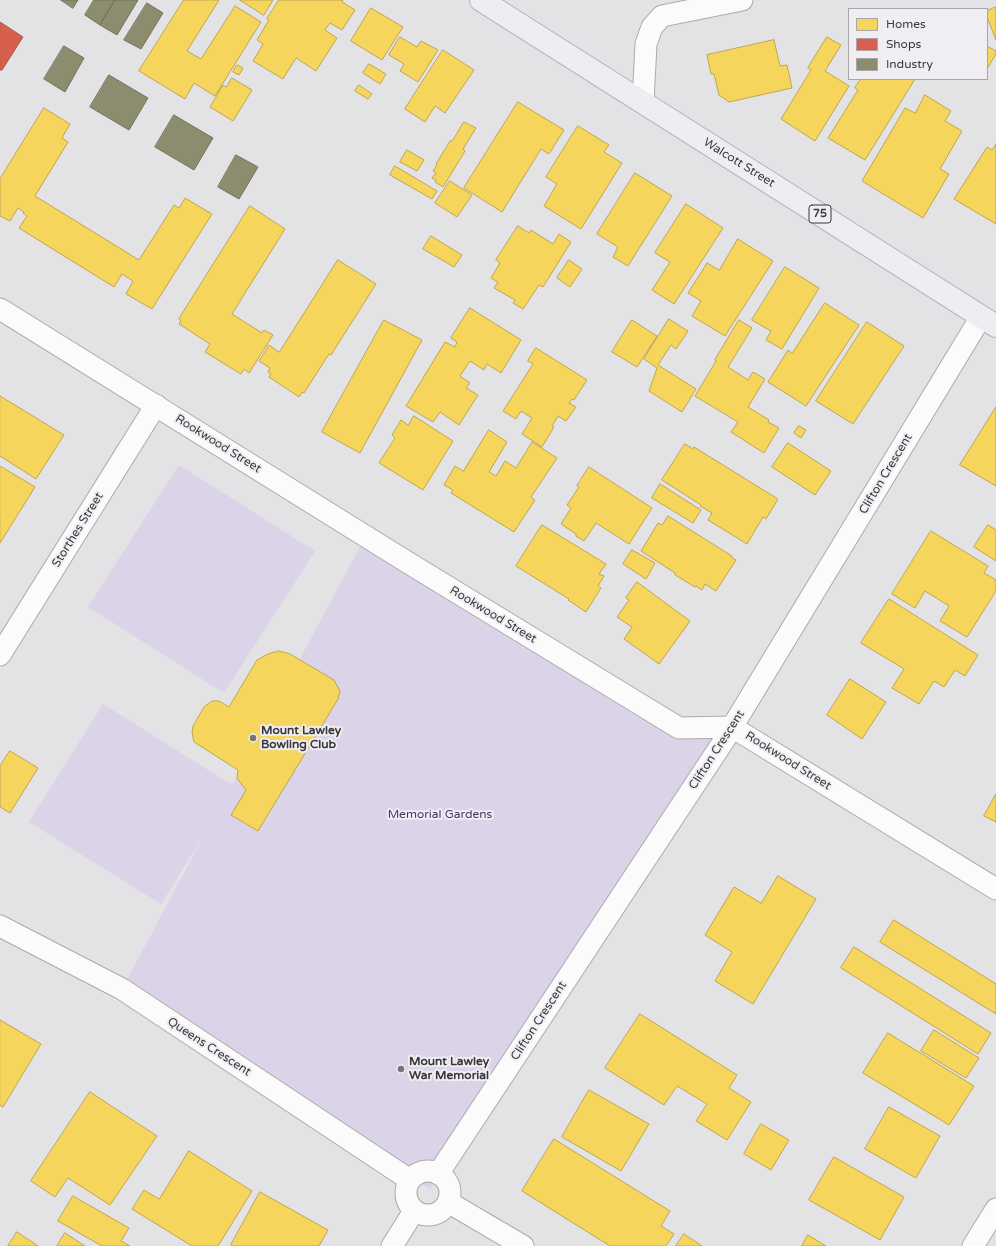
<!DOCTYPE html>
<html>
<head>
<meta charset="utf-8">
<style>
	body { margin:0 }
	#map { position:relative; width:996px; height:1246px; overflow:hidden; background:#e3e2e5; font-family:"Varela Round",sans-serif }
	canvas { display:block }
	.legend { position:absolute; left:848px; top:8px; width:140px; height:72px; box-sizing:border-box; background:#f0eef3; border:1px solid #a7a6a9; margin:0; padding:5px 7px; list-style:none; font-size:12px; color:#39393b }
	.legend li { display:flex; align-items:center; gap:8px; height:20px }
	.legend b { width:20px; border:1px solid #a7a6a9 }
</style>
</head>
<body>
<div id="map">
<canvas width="996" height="1246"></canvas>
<ul class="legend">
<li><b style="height:11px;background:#f6d55c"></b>Homes</li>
<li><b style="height:11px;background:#d6604d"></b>Shops</li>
<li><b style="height:11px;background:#8c8c6e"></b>Industry</li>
</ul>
</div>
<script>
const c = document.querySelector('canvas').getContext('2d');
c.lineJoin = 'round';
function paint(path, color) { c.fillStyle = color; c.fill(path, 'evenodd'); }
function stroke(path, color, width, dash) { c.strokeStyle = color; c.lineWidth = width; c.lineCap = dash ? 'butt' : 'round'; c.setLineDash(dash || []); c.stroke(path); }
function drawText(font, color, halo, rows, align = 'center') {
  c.font = font + ' "Varela Round",sans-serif'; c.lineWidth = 4; c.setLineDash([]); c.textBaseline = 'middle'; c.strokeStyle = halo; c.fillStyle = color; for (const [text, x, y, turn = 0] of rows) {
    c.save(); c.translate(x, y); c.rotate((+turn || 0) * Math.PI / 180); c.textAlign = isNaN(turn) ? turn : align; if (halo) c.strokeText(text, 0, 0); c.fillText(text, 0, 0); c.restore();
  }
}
paint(new Path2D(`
	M179,465L315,551L224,693L88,607Z
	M366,536L679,728L723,742L430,1189L122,989L206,832L161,904L29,822L103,704L232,785Z`), '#dbd3e8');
const homes = new Path2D(`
	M184,0H219L187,51L201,59L235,6L261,22L215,96L194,83L185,99L139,71Z
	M240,0H273L264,15Z
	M279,0H343L342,2L355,10L342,30L330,23L325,30L337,38L316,71L296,58L283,79L253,61L263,44L257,40L269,20L267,19Z
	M996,7V40L987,17V11Z
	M371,8L403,27L382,60L351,41Z
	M400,37L417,47L421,41L438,50L418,82L400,71L404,64L389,55Z
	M827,37L841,45L825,71L849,86L815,141L781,119L811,70L808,68Z
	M774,40L780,66L787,65L792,88L729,102L719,95L714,74H711L707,55Z
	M987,46L996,51V54L987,69Z
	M443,50L474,70L445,113L435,106L425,122L405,109Z
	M369,64L386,74L380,84L363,73Z
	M237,65L243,68L239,75L233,72Z
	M232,78L252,90L233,121L210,107L223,85L226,87Z
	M861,79H915L865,160L828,138L858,90L855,88Z
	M359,85L372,94L368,99L355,91Z
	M925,95L951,111L945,121L962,131L940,169L949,174L923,218L862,181L905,108L915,113Z
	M518,102L564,130L549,154L541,149L502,212L464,188Z
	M44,108L70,124L62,138L68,142L35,196L139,260L174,205L179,208L185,198L212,214L152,309L126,294L133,281L122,274L114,287L19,228L27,216L23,213L24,212L18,208L10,221L0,216V179Z
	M464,122L476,128L463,149L465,151L443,187L435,182L436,180L432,178L436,173L433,171L437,165L436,164L450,141H452Z
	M578,126L609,145L604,152L622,163L581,229L544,206L557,184L546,177Z
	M996,144V224L954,199L987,147L992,150Z
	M407,150L424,160L417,171L400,162Z
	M395,166L437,191L432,199L390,175Z
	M635,173L672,196L628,266L613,257L618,247L597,234Z
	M450,181L472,195L457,217L435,203Z
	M686,204L723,228L674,304L652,290L670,262L655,253Z
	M250,206L285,229L232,314L262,333L264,330L273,335L249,373L244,369L241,374L205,352L210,344L179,324L181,321L179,319Z
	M518,226L529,233L531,230L553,244L559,234L571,242L543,287L539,285L523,309L513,303L515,300L494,288L498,282L491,278L500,263L496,260Z
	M431,236L462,255L454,267L423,249Z
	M738,239L773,261L725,336L692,316L701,301L688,293L707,263L719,270Z
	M338,260L376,284L331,355L329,354L304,393L302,392L299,397L269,377L271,374L268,372L270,368L259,361L269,345L279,352Z
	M569,260L582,269L570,287L557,278Z
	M785,267L819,288L782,349L766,340L771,331L752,320Z
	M825,303L859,325L806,406L768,382L788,350L792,353Z
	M470,308L521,340L501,373L487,364L484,370L470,361L460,376L470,383L466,388L478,395L459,425L440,412L433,422L406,406L445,342L455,347L457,342L451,338Z
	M669,319L688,331L676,349L671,345L658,365L696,389L682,412L649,391L657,368L644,359Z
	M384,320L422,340L360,453L322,432Z
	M632,320L657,336L637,367L612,352Z
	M739,320L752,328L728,367L748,380L753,372L765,379L748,407L769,420L768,422L779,428L764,453L731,432L738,422L695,396L716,361L715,360Z
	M867,322L904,346L853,424L816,401Z
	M536,348L587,380L574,400L572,399L569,403L576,407L566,421L558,416L552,426L554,427L542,447L522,434L532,418L521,411L516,419L503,411L533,364L528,361Z
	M0,396L64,435L36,479L0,456Z
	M996,407V486L960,465Z
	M414,416L453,441L423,490L379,463L395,438L392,435L401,420L408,425Z
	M799,426L806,430L801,438L794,433Z
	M489,430L507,442L489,472L496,476L505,461L516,468L532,442L557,458L531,497L535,500L514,532L451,493L453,490L444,485L455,466L463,471Z
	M788,443L831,471L815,495L772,467Z
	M685,444L693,449L694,447L778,499L766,519L763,517L747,544L708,520L712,513L700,506L701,505L662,480Z
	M0,466L35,487L0,543Z
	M589,467L652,508L629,544L596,523L584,541L576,536V534L561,524L571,508L567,505L579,487L577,486Z
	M660,484L701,510L693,523L652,498Z
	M668,516L732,556L731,557L736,560L716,591L705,584L702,590L696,586L695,587L675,575V573L641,551L658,523L662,525Z
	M542,525L606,564L599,574L604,576L598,586L601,588L586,612L568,600L569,599L516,566Z
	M988,525L996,530V561L974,547Z
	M931,531L988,566L984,573L996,580V591L967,637L940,621L949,606L925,591L915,608L892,594Z
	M632,550L655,563L646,579L623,564Z
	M637,582L690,621L659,664L624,639L632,627L617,617L629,600L626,598Z
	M889,599L978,655L965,676L955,670L944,687L934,681L919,704L892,688L904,669L861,643Z
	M279,651L290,654L334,680L340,691L338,699L258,831L231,815L246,790L237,778L238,770L194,742L192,733L193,726L204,707L212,701H219L229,707L257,660L268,654Z
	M850,679L886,702L862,739L827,715Z
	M10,751L38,768L10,813L0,807V766Z
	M996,794V822L984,816Z
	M778,876L816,899L753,1004L715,981L732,952L705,935L734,887L761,903Z
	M894,920L996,984V1014L880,942Z
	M854,947L991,1033L978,1054L841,968Z
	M640,1014L737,1075L729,1088L751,1102L727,1140L696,1121L707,1104L677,1086L664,1105L605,1068Z
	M0,1020L41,1044L3,1107L0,1105Z
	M934,1030L979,1058L966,1078L921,1051Z
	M888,1033L974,1086L949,1125L863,1073Z
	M589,1090L649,1124L621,1171L562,1137Z
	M90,1092L157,1136L110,1205L68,1178L55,1197L31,1181Z
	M889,1107L940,1136L916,1178L865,1149Z
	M761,1124L789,1140L771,1170L744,1154Z
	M554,1139L670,1211L661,1226L674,1234L666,1246H610L522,1191Z
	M189,1151L252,1191L218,1246H192L132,1209L144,1190L159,1199Z
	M834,1157L904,1197L880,1240L809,1200Z
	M260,1192L328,1230L319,1246H233L231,1245Z
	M73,1196L129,1228L121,1241L130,1246H102L58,1221Z
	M17,1232L38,1246H8Z
	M65,1233L85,1246H57Z
	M684,1234L702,1246H676Z
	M808,1235L826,1246H802Z`);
paint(homes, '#f6d55c');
stroke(homes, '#bda652', 1);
const shops = new Path2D(`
	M0,22L23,37L2,70H0Z`);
paint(shops, '#d6604d');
stroke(shops, '#a75448', 1);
const industry = new Path2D(`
	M61,0H78L73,8Z
	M94,0H115L100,25L85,15Z
	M115,0H138L117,35L100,25Z
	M147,3L163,13L141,49L124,40Z
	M64,46L84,58L65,92L44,79Z
	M109,75L148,98L129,130L90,107Z
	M174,115L213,138L194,170L155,147Z
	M236,155L258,167L239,199L218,187Z`);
paint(industry, '#8c8c6e');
stroke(industry, '#73735f', 1);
const street = new Path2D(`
	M643,102L646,44L652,27L662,16L742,0
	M0,309L407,562L679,728L732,727L996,889
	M0,655L156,405
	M0,926L122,989L410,1180
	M406 1193a22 22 0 1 1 44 0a22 22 0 1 1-44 0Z
	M438,1174L723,742L981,317
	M448,1202L523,1246
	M392,1246L414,1211
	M973,1246L996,1209`);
const primary = new Path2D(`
	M481,0L996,326`);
stroke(street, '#abaaac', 23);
stroke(primary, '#b9b4c1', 24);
stroke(street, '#fbfbfb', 21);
stroke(primary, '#f0ecf4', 22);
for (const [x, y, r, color] of [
	[253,738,4,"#747476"],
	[401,1069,4,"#747476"]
]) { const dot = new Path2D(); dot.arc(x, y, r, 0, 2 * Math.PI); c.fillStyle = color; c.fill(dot); stroke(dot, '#f0eef3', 1.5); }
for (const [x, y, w] of [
	[820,214,22]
]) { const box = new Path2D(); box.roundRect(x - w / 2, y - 9, w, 18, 3); c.fillStyle = '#f0eef3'; c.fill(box); stroke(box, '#39393b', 1); }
drawText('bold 11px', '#39393b', null, [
	["75",820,214]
]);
drawText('12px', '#39393b', '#f0eef3', [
	["Walcott Street",739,163,32],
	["Rookwood Street",218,444,32],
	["Clifton Crescent",886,474,-59],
	["Storthes Street",78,530,-58],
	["Rookwood Street",493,615,31],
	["Clifton Crescent",717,750,-57],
	["Rookwood Street",788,761,32],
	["Clifton Crescent",539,1021,-57],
	["Queens Crescent",209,1047,33]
]);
drawText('bold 12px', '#39393b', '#f0eef3', [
	["Mount Lawley",261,731],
	["Bowling Club",261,745],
	["Mount Lawley",409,1062],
	["War Memorial",409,1076]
], 'left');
drawText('12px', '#4a3467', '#f0eef3', [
	["Memorial Gardens",440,815]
]);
</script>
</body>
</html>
